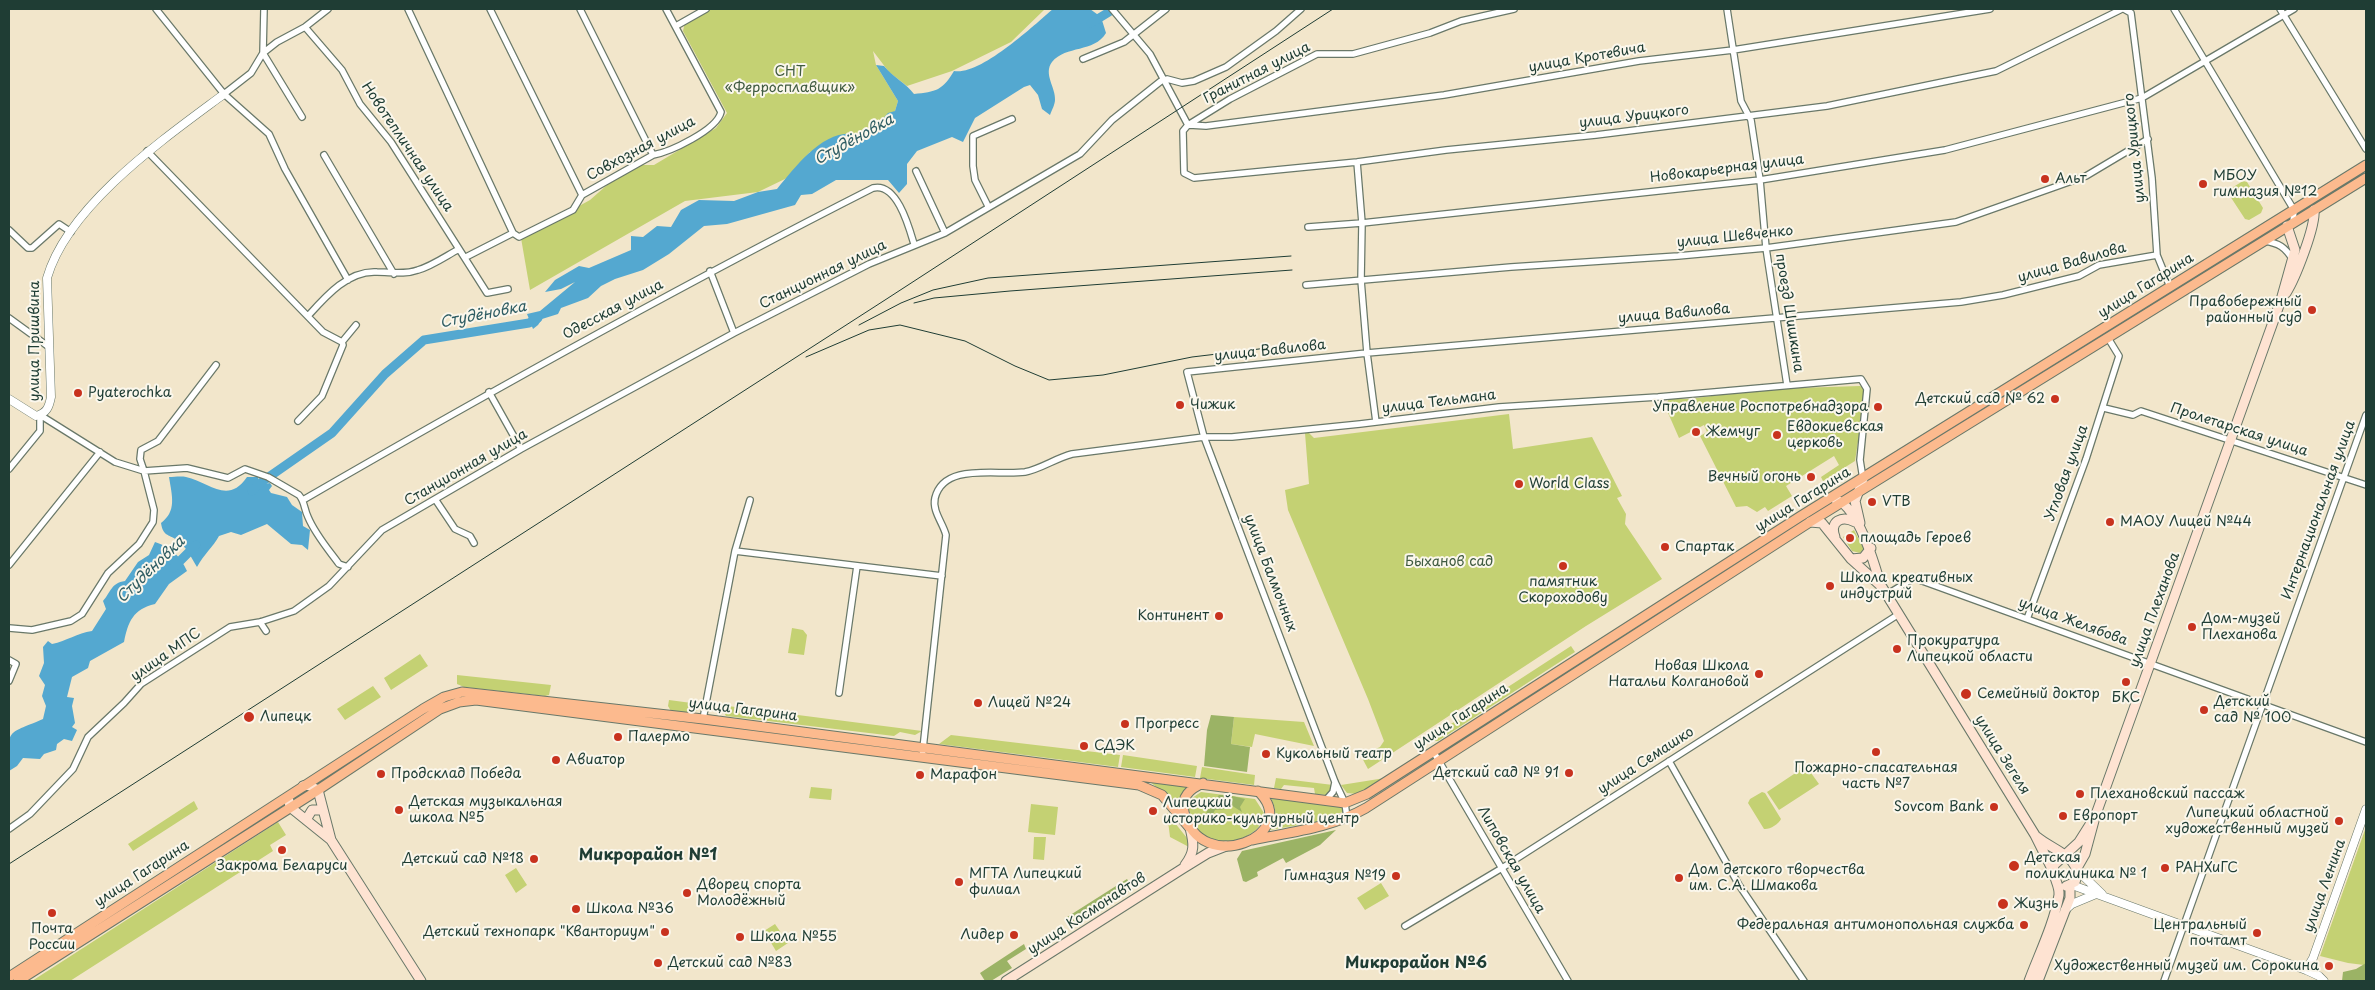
<!DOCTYPE html>
<html>
<head>
<meta charset="utf-8">
<style>
	body { margin:0 }
	#map { position:relative; width:2375px; height:990px; overflow:hidden; background:#f2e6cb; font-family:"Playpen Sans",sans-serif }
	canvas { display:block }
	.frame { position:absolute; inset:0; border:10px solid #1f3d34; pointer-events:none }
</style>
</head>
<body>
<div id="map">
<canvas width="2375" height="990"></canvas>
<div class="frame"></div>
</div>
<script>
const c = document.querySelector('canvas').getContext('2d');
c.lineJoin = 'round';
function paint(path, color) { c.fillStyle = color; c.fill(path, 'evenodd'); }
function stroke(path, color, width, dash) { c.strokeStyle = color; c.lineWidth = width; c.lineCap = dash ? 'butt' : 'round'; c.setLineDash(dash || []); c.stroke(path); }
function drawText(font, color, halo, rows, align = 'center') {
  c.font = font + ' "Playpen Sans",sans-serif'; c.lineWidth = 4; c.setLineDash([]); c.textBaseline = 'middle'; c.strokeStyle = halo; c.fillStyle = color; for (const [text, x, y, turn = 0] of rows) {
    c.save(); c.translate(x, y); c.rotate((+turn || 0) * Math.PI / 180); c.textAlign = isNaN(turn) ? turn : align; if (halo) c.strokeText(text, 0, 0); c.fillText(text, 0, 0); c.restore();
  }
}
paint(new Path2D(`
	M710,9H1045L1011,42L952,71L907,86L889,72L873,51L876,65L898,101L895,111L866,137L810,152L787,178L758,192L685,201L530,290L521,238L590,200L615,178L641,165H654L716,128L727,113L683,31L685,22Z
	M2243,181L2247,182L2263,208L2261,213L2249,220L2245,219L2228,193L2230,189Z
	M1860,386L1866,389L1855,461L1823,481L1821,477L1839,465L1834,456L1786,486L1792,496L1768,511L1765,507L1757,512L1747,506L1736,507L1700,436L1707,432L1704,425L1679,438L1665,406L1669,399H1689L1765,389Z
	M1509,414L1513,449L1592,437L1622,496L1617,498L1626,514L1625,524L1662,579L1586,626L1368,769L1361,756L1380,747L1384,741L1368,699L1288,510L1285,490L1309,484L1305,433H1309L1314,438Z
	M1854,530L1864,549L1860,553L1852,551L1843,537Z
	M792,628L803,630L807,635L804,655L788,653Z
	M1571,646L1575,652L1438,741H1429L1434,735Z
	M420,654L428,666L391,690L384,678Z
	M457,675L551,685L549,695L545,696L464,687L457,684Z
	M373,686L381,697L345,720L337,709Z
	M669,700L699,704V709L693,714L671,711L668,706Z
	M720,705L907,729L922,731L915,735L900,732L894,736L726,716Z
	M1234,717L1304,722L1314,746L1255,734L1252,747L1231,744Z
	M951,735L1120,755L1118,767L939,744Z
	M1123,755L1197,766L1195,777L1121,767Z
	M1806,766L1819,784L1779,810L1767,792Z
	M1202,767L1255,775L1254,785L1200,778Z
	M1276,778L1333,785L1331,791L1326,795L1315,794L1314,788L1284,785L1281,789L1274,788Z
	M1385,778L1357,794L1347,793L1341,785Z
	M1150,782L1189,787C1182,794 1179,799 1179,810L1163,792Z
	M811,787L832,789L831,800L809,798Z
	M1201,792L1255,799L1264,813C1263,835 1232,845 1214,840C1199,837 1192,821 1188,807L1192,798Z
	M1762,792L1765,793L1781,819C1779,824 1769,830 1764,829L1748,803L1750,799Z
	M1271,798L1344,807L1343,812L1319,819L1316,822L1270,830C1277,819 1277,811 1271,798Z
	M194,801L198,809L133,851L128,844Z
	M1031,804L1058,807L1055,835L1028,832Z
	M1167,813L1187,838L1189,847L1170,837Z
	M278,822L286,835L270,845L273,851L70,981H32Z
	M2366,827V963L2364,965L2348,963L2320,956Z
	M1034,837H1046L1044,860L1033,859Z
	M516,868L527,885L516,893L505,875Z
	M1381,883L1389,896L1365,910L1357,898Z
	M775,924L788,943L776,951L764,931Z`), '#c4d173');
paint(new Path2D(`
	M1211,715L1234,717L1231,744L1250,747L1247,772L1204,766L1207,730Z
	M1228,795L1245,799L1240,807L1242,812L1231,805L1226,809L1215,810L1210,820L1207,819C1204,808 1214,802 1219,795Z
	M1336,830L1320,845L1286,863L1283,858L1257,872L1258,876L1246,882L1243,881L1237,859L1242,851Z
	M1127,879L1133,889L1070,928L1064,919Z
	M1024,944L1026,949L1007,961L1012,968L991,981H985L980,973Z
	M2366,963V981H2342L2343,972L2356,969Z`), '#9bb365');
paint(new Path2D(`
	M1053,9H1090L1101,17L1106,33C1094,53 1066,45 1052,62C1043,74 1056,88 1055,100C1055,104 1052,110 1050,115L1042,109L1038,95L1030,85L1024,87L975,118L963,142L952,137L917,151L907,164V184L899,193L888,180H836L812,194L801,195L795,205L727,224L704,226L669,254L643,270L615,279L601,286L588,298L561,308L558,314L542,319L538,325L533,329L527,314L540,311L575,282L561,289L545,292L555,280L579,266L589,268L631,250V236L643,237L657,226L671,227L681,210L699,200L734,201L758,192L777,189C798,164 829,121 866,137L888,113L895,111L898,101L876,65L884,66C894,78 906,83 914,94C936,92 943,90 954,71C980,76 1033,26 1053,9Z
	M169,477C174,477 181,476 186,477C209,482 228,505 247,477H258L260,485L270,483L272,486L269,490L271,493L287,497L292,505L302,512L303,526L310,530L308,550L302,545L291,544L267,524L241,535L231,532L219,536C213,547 204,554 197,567C192,559 186,546 177,540C168,534 163,536 161,523C177,511 172,496 169,477Z
	M155,542C172,548 180,556 187,571L169,584L155,604C133,609 128,622 124,642L90,661L88,668L72,677L67,697L74,698L72,706L75,723L72,727L77,730L72,741L64,739L57,744L56,750L44,754L40,759L23,758L17,766L9,771C9,727 4,736 43,719L46,706L42,696L45,685L39,676L44,663L43,647L48,641L52,644C67,641 77,633 92,631L106,609L103,601C111,592 111,583 125,581L138,562L149,555Z`), '#54a8d0');
stroke(new Path2D(`
	M1091,23L1109,12
	M252,491L263,481L332,433L385,374L424,340L529,323L538,318
	M173,568L196,545`), '#54a8d0', 9);
const minor = new Path2D(`
	M156,9L224,94L269,134L285,169L348,280
	M264,9L263,53L302,117
	M408,9L513,233
	M490,9L582,195
	M580,9L653,155
	M1112,9L1150,54L1188,125
	M1514,9L1461,21L1430,33L1353,54H1317L1230,99L1188,125L1183,131L1184,173L1194,178L1357,162L1446,150L1596,135L1827,106L1996,71L2122,9
	M1727,9L1741,101L1751,120L1760,180L1766,248L1787,385
	M2124,9L2131,13L2152,178L2157,255L2170,287
	M2174,9L2294,210L2293,223
	M2280,9L2366,149
	M676,26L706,9
	M305,27L342,70L360,104L391,142L487,293L508,289
	M1083,59L1124,42L1166,9
	M224,94L251,73L263,53L277,42L305,27L328,9
	M1189,125L1206,126L1444,95L1639,61L1733,50L1990,9
	M147,151L323,332L342,342L343,345L322,396L298,421
	M324,155L394,274
	M1357,162L1362,223L1361,280L1367,353L1376,422
	M916,171L945,233
	M988,206L975,180L973,166V136L1012,119
	M1308,227L1362,223L1760,180L1945,150L2142,98L2294,9
	M9,230L28,248H32L59,224L71,232
	M2264,241C2279,243 2285,247 2293,260
	M466,257L513,233L519,237L573,210L582,195L653,155C670,152 717,130 721,112L666,9
	M710,271L734,333
	M1306,285L1511,267L1678,256L1766,248L1956,222L2086,176L2148,139
	M308,316C325,297 348,270 377,272C391,272 404,275 418,270C432,266 446,256 459,249
	M9,318L49,347
	M342,342L356,325
	M489,392L521,449
	M2104,408L2133,415L2141,411L2366,485
	M9,469L40,431V415L115,462L144,471L140,459L141,450L158,441L216,365
	M435,499L455,529L470,536L474,543
	M303,500C491,391 680,286 873,188C897,182 909,227 914,244
	M735,551L942,576
	M9,565L100,452
	M1886,595L1914,578L2366,742
	M2027,619L2086,459L2119,356L2108,338
	M260,622L266,631
	M9,628L32,630L71,621L82,614L108,573L139,544L153,522L154,510L144,471L187,468L228,478L245,469L268,477L299,495C305,502 304,509 308,517C315,534 328,549 339,564L348,567
	M9,660L16,664L9,681
	M839,693L857,566
	M703,719L735,551L750,500
	M1433,751L1568,981
	M922,758L946,535C943,523 932,511 935,498C944,462 997,476 1025,472C1041,469 1056,458 1072,454L1204,437H1232L1360,424L1499,407L1658,397L1861,379L1867,389L1860,460L1863,479
	M1669,761L1739,885L1804,981
	M1325,801L1333,792L1335,782
	M1347,818L1345,803L1335,782L1204,437L1187,372L1367,353L1961,302L2003,295L2079,276L2099,265L2157,255
	M9,829L30,814L73,769L88,737L124,703L141,684L230,627L260,622L294,611L329,586L382,530L521,449L734,333L869,264L945,233L1080,154L1112,120L1161,81L1167,79L1182,83L1194,81L1226,67L1276,31L1301,9
	M1405,926L1502,868L1899,614
	M2164,981L2366,415`);
const tertiary = new Path2D(`
	M9,399L36,416C47,413 49,407 51,397L47,278C68,205 165,138 224,94
	M2078,871L2102,894
	M2072,885L2306,970L2319,976L2324,981
	M2065,910L2072,904L2096,894
	M2306,970L2313,958L2366,809`);
const secondary = new Path2D(`
	M2286,293C2295,279 2316,226 2314,210
	M1836,500C1858,506 1875,565 1881,587
	M1810,522L1822,523L1851,559L1882,587L2035,835L2053,871
	M1860,523L1855,501L1863,479
	M1835,537C1829,521 1842,515 1855,522
	M1851,559L1863,558L1871,548
	M303,786L308,785L318,790L331,840
	M289,801L290,807L331,840L421,981
	M306,820L312,810H323
	M2037,837C2052,850 2085,858 2075,882L2066,886
	M1185,865C1195,852 1194,844 1190,828
	M2077,868L2085,854L2095,817L2281,300L2295,250L2287,226
	M1006,981L1182,869L1208,853L1226,846
	M2029,981C2039,954 2054,924 2059,895C2060,884 2051,876 2054,865L2079,842L2091,823
	M2038,981L2070,898V886`);
const primary = new Path2D(`
	M1203,783C1190,789 1181,796 1184,812C1200,878 1304,835 1258,791
	M1252,840C1291,832 1331,828 1366,808L1810,522L2366,178
	M9,977L423,709L444,697L462,692L703,719L1345,803L1367,794L1801,516L2366,165
	M18,981L318,790L440,709L459,702L476,700L1139,785L1162,795L1189,827`);
stroke(minor, '#697869', 8);
stroke(tertiary, '#697869', 9);
stroke(secondary, '#697869', 11);
stroke(primary, '#697869', 11);
stroke(minor, '#fff', 5.5);
stroke(tertiary, '#fff', 8);
stroke(secondary, '#fee3d2', 9);
stroke(primary, '#fcba8e', 9);
stroke(new Path2D(`
	M914,303L934,298L1010,291L1292,270
	M859,325L901,303L933,290L988,278L1291,256
	M806,357L869,330L900,325L965,341L1015,366L1049,380L1103,375L1192,357L1284,346
	M9,864L885,300L1333,9`), '#1f3d34', 1);
for (const [x, y, r, color] of [
	[2045,179,5,"#c8321e"],
	[2203,184,5,"#c8321e"],
	[2312,310,5,"#c8321e"],
	[78,393,5,"#c8321e"],
	[2055,399,5,"#c8321e"],
	[1180,405,5,"#c8321e"],
	[1878,407,5,"#c8321e"],
	[1696,432,5,"#c8321e"],
	[1777,435,5,"#c8321e"],
	[1811,477,5,"#c8321e"],
	[1519,484,5,"#c8321e"],
	[1872,502,5,"#c8321e"],
	[2110,522,5,"#c8321e"],
	[1850,538,5,"#c8321e"],
	[1665,547,5,"#c8321e"],
	[1563,566,5,"#c8321e"],
	[1830,586,5,"#c8321e"],
	[1219,616,5,"#c8321e"],
	[2192,627,5,"#c8321e"],
	[1897,649,5,"#c8321e"],
	[1759,674,5,"#c8321e"],
	[2126,682,5,"#c8321e"],
	[1966,694,6,"#c8321e"],
	[978,703,5,"#c8321e"],
	[2204,710,5,"#c8321e"],
	[249,717,6,"#c8321e"],
	[1125,724,5,"#c8321e"],
	[618,737,5,"#c8321e"],
	[1084,746,5,"#c8321e"],
	[1876,752,5,"#c8321e"],
	[1266,754,5,"#c8321e"],
	[556,760,5,"#c8321e"],
	[1569,773,5,"#c8321e"],
	[381,774,5,"#c8321e"],
	[920,775,5,"#c8321e"],
	[2080,794,5,"#c8321e"],
	[1994,807,5,"#c8321e"],
	[399,810,5,"#c8321e"],
	[1153,811,5,"#c8321e"],
	[2063,816,5,"#c8321e"],
	[2339,821,5,"#c8321e"],
	[282,850,5,"#c8321e"],
	[534,859,5,"#c8321e"],
	[2014,866,6,"#c8321e"],
	[2165,868,5,"#c8321e"],
	[1396,876,5,"#c8321e"],
	[1679,878,5,"#c8321e"],
	[959,882,5,"#c8321e"],
	[687,893,5,"#c8321e"],
	[2003,904,6,"#c8321e"],
	[576,909,5,"#c8321e"],
	[52,913,5,"#c8321e"],
	[2024,925,5,"#c8321e"],
	[665,932,5,"#c8321e"],
	[2257,933,5,"#c8321e"],
	[1014,935,5,"#c8321e"],
	[740,937,5,"#c8321e"],
	[658,963,5,"#c8321e"],
	[2329,966,5,"#c8321e"]
]) { const dot = new Path2D(); dot.arc(x, y, r, 0, 2 * Math.PI); c.fillStyle = color; c.fill(dot); stroke(dot, '#fbf7ec', 2); }
drawText('14px', '#1f3d34', '#fbf7ec', [
	["улица Кротевича",1587,58,-10],
	["Гранитная улица",1257,73,-27],
	["улица Урицкого",1634,117,-7],
	["Новотепличная улица",407,147,56],
	["улица Урицкого",2135,148,-96],
	["Совхозная улица",641,149,-28],
	["Новокарьерная улица",1727,169,-7],
	["улица Шевченко",1735,237,-6],
	["улица Вавилова",2072,263,-16],
	["Станционная улица",823,275,-26],
	["улица Гагарина",2146,286,-32],
	["Одесская улица",613,310,-28],
	["проезд Шишкина",1789,313,81],
	["улица Вавилова",1674,314,-5],
	["улица Пришвина",35,341,-90],
	["улица Вавилова",1270,351,-6],
	["улица Тельмана",1439,402,-7],
	["Пролетарская улица",2239,430,18],
	["Станционная улица",466,468,-30],
	["Угловая улица",2067,473,-70],
	["улица Гагарина",1803,500,-32],
	["Интернациональная улица",2319,510,-70],
	["улица Балмочных",1270,573,69],
	["улица Плеханова",2155,610,-70],
	["улица Желябова",2073,622,20],
	["улица МПС",166,655,-35],
	["улица Гагарина",743,710,7],
	["улица Гагарина",1461,717,-33],
	["улица Зегеля",2002,755,58],
	["улица Семашко",1646,761,-33],
	["Липовская улица",1511,860,60],
	["улица Гагарина",142,874,-33],
	["улица Ленина",2325,886,-70],
	["улица Космонавтов",1087,914,-33]
]);
drawText('14px', '#405b41', '#fbf7ec', [
	["СНТ",790,72],
	["«Ферросплавщик»",790,88],
	["Быханов сад",1449,562]
]);
drawText('14px', '#1f3d34', '#fbf7ec', [
	["МБОУ",2213,176],
	["гимназия №12",2213,192],
	["Альт",2055,179],
	["Правобережный",2302,302,"right"],
	["районный суд",2302,318,"right"],
	["Pyaterochka",88,393],
	["Детский сад № 62",2045,399,"right"],
	["Чижик",1190,405],
	["Управление Роспотребнадзора",1868,407,"right"],
	["Евдокиевская",1787,427],
	["церковь",1787,443],
	["Жемчуг",1706,432],
	["Вечный огонь",1801,477,"right"],
	["World Class",1529,484],
	["VTB",1882,502],
	["МАОУ Лицей №44",2120,522],
	["площадь Героев",1860,538],
	["Спартак",1675,547],
	["Школа креативных",1840,578],
	["индустрий",1840,594],
	["памятник",1563,582,"center"],
	["Скороходову",1563,598,"center"],
	["Континент",1209,616,"right"],
	["Дом-музей",2202,619],
	["Плеханова",2202,635],
	["Прокуратура",1907,641],
	["Липецкой области",1907,657],
	["Новая Школа",1749,666,"right"],
	["Натальи Колгановой",1749,682,"right"],
	["Семейный доктор",1977,694],
	["БКС",2126,698,"center"],
	["Детский",2214,702],
	["сад № 100",2214,718],
	["Лицей №24",988,703],
	["Липецк",260,717],
	["Прогресс",1135,724],
	["Палермо",628,737],
	["СДЭК",1094,746],
	["Кукольный театр",1276,754],
	["Авиатор",566,760],
	["Пожарно-спасательная",1876,768,"center"],
	["часть №7",1876,784,"center"],
	["Детский сад № 91",1559,773,"right"],
	["Продсклад Победа",391,774],
	["Марафон",930,775],
	["Плехановский пассаж",2090,794],
	["Детская музыкальная",409,802],
	["школа №5",409,818],
	["Липецкий",1163,803],
	["историко-культурный центр",1163,819],
	["Sovcom Bank",1984,807,"right"],
	["Липецкий областной",2329,813,"right"],
	["художественный музей",2329,829,"right"],
	["Европорт",2073,816],
	["Детская",2025,858],
	["поликлиника № 1",2025,874],
	["Детский сад №18",524,859,"right"],
	["Закрома Беларуси",282,866,"center"],
	["РАНХиГС",2175,868],
	["Дом детского творчества",1689,870],
	["им. С.А. Шмакова",1689,886],
	["МГТА Липецкий",969,874],
	["филиал",969,890],
	["Гимназия №19",1386,876,"right"],
	["Дворец спорта",697,885],
	["Молодёжный",697,901],
	["Жизнь",2014,904],
	["Школа №36",586,909],
	["Федеральная антимонопольная служба",2014,925,"right"],
	["Центральный",2247,925,"right"],
	["почтамт",2247,941,"right"],
	["Почта",52,929,"center"],
	["России",52,945,"center"],
	["Детский технопарк \"Кванториум\"",655,932,"right"],
	["Лидер",1004,935,"right"],
	["Школа №55",750,937],
	["Детский сад №83",668,963],
	["Художественный музей им. Сорокина",2319,966,"right"]
], 'left');
drawText('italic 15px', '#2f5d63', '#fbf7ec', [
	["Студёновка",854,140,-29],
	["Студёновка",483,315,-11],
	["Студёновка",151,570,-44]
]);
drawText('bold 16px', '#1f3d34', '#fbf7ec', [
	["Микрорайон №1",648,856],
	["Микрорайон №6",1416,964]
]);
</script>
</body>
</html>
